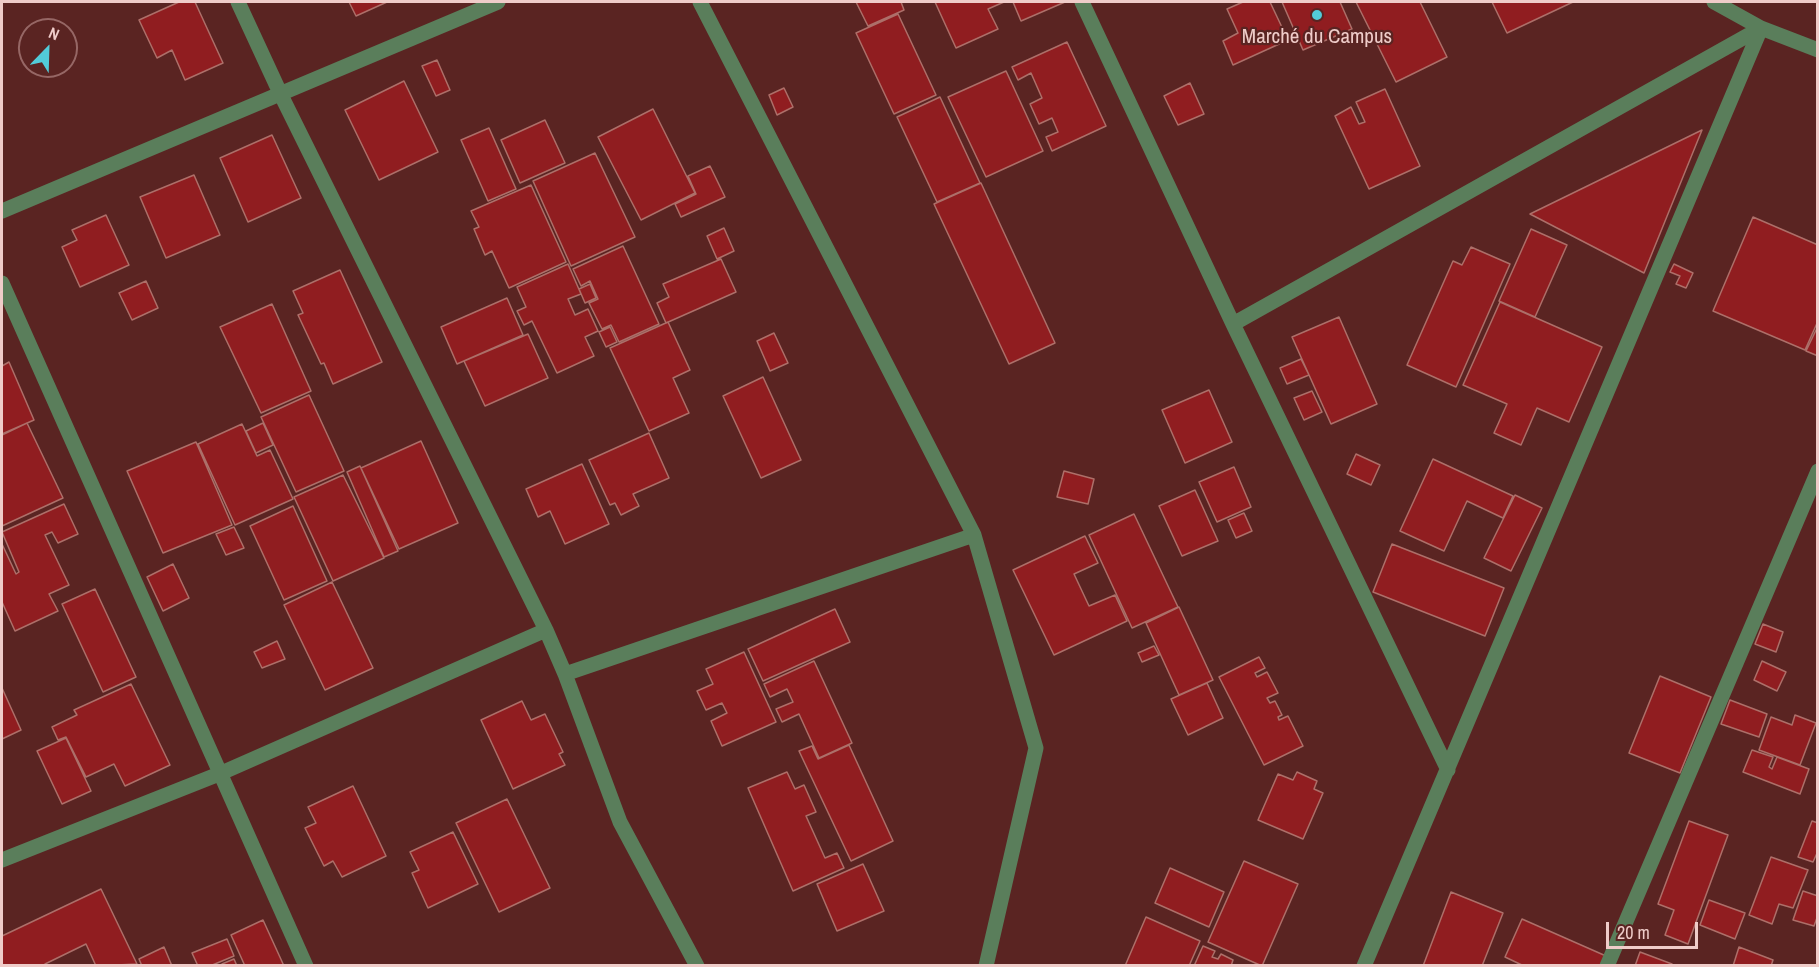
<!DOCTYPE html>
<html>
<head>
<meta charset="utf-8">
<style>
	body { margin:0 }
	#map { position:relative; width:1819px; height:967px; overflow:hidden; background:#5a2422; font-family:"Archivo Narrow",sans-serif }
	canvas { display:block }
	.frame { position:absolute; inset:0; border:3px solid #efccc9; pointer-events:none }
	.north { position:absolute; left:18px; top:18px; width:60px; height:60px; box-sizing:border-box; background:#5a2422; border:2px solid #966765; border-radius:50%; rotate:23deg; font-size:16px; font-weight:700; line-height:24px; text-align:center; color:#efccc9 }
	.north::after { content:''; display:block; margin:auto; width:21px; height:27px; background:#52cbd8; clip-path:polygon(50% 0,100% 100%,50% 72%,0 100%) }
	.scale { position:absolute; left:1606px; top:922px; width:92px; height:27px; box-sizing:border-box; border:3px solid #efccc9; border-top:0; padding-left:8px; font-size:18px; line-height:21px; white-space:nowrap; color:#efccc9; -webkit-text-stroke:4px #5a2422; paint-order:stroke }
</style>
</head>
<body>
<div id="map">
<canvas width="1819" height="967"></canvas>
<div class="frame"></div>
<div class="north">N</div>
<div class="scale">20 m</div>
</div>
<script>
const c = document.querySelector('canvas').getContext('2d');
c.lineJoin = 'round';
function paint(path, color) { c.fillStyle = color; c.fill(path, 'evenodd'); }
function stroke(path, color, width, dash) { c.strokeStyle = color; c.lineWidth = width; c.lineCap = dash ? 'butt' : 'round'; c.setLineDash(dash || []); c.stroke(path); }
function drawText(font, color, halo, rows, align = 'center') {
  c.font = font + ' "Archivo Narrow",sans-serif'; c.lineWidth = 4.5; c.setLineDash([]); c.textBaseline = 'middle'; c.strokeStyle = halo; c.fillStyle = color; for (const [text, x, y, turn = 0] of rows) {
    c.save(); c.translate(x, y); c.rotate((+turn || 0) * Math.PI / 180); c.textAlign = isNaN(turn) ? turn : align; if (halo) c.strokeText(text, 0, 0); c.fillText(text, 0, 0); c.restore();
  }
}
const building = new Path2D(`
	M179,2H195L223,63L185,80L172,50L157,58L139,20Z
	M349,2H387L356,16Z
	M856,2H901L904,10L868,26Z
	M935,2H1004L988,9L998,29L956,48Z
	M1013,2H1065L1021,21Z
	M1243,2H1270L1288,40L1233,65L1223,41L1238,33L1227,9Z
	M1282,2H1340L1352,29L1303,50Z
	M1356,2H1420L1447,57L1396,82Z
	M1492,2H1573L1507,33Z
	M898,14L936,95L894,114L856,33Z
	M1067,42L1106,126L1052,151L1046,137L1058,132L1052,118L1039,124L1030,104L1042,98L1031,73L1018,80L1012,67Z
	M437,60L450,90L436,96L422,66Z
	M1006,71L1043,151L986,177L948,97Z
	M404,81L438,152L379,180L345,110Z
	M1190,83L1204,114L1178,125L1164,96Z
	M784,88L793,107L777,115L769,95Z
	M1385,89L1420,166L1369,189L1335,116L1351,107L1359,124L1365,122L1356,102Z
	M940,97L980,183L937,202L897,117Z
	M653,109L695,193L641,220L598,137Z
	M545,120L565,163L520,183L501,140Z
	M489,128L516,189L488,201L461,140Z
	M1702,130L1644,273L1530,214Z
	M272,135L301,198L248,222L220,158Z
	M595,153L635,237L571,266L533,181Z
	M710,166L725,197L681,217L675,204L696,194L688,176Z
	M194,175L220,235L166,258L140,197Z
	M981,183L1055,343L1009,364L934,204Z
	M531,185L566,262L509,288L492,251L485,255L474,229L479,227L471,211Z
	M106,215L129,265L80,287L62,247L77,240L72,230Z
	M1753,217L1818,245V321L1805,350L1713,311Z
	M724,228L734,251L717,259L707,236Z
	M1531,229L1567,245L1535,317L1499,301Z
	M623,246L659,324L619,342L611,325L602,329L589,303L598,299L590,281L581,286L573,269Z
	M1471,247L1510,264L1456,387L1407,365L1453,261L1462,265Z
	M721,259L736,292L666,323L657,303L669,297L663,284Z
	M568,264L581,294L568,299L575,315L588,309L598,331L585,337L594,356L557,373L532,321L524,325L517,311L526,307L517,287Z
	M1674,264L1693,273L1686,288L1676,284L1680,276L1670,272Z
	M340,270L382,362L333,384L324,363L321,364L298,315L303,313L293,291Z
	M146,281L158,308L132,320L119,293Z
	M590,284L596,298L585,303L579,289Z
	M507,298L523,335L457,364L441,327Z
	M1500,302L1602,347L1569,422L1537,408L1521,445L1494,433L1507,404L1463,385Z
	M272,304L311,391L261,413L220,327Z
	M1339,317L1377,404L1331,424L1292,337Z
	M668,322L690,370L673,378L689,413L649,431L610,348Z
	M1818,326V356L1806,351Z
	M610,327L617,342L606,347L599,332Z
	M774,333L788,363L770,371L757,341Z
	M528,334L548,378L485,406L464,361Z
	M1301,359L1309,375L1287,384L1280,368Z
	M9,362L34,420L2,434V366Z
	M763,377L801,460L761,478L723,396Z
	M1209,390L1232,442L1185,463L1162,410Z
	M1312,391L1322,412L1304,420L1294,398Z
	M309,395L344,471L296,492L261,417Z
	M27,423L63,498L2,526V435Z
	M263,423L273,445L256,453L246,431Z
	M242,424L257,456L270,450L293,499L235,525L198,444Z
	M649,433L669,478L633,494L639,506L621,515L615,503L610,505L589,460Z
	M421,441L458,523L399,549L361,468Z
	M196,442L232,525L163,553L127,471Z
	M1356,454L1380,465L1371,485L1347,474Z
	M1433,459L1513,496L1503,518L1467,501L1444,551L1400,531Z
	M582,464L609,524L565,544L550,511L538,517L526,489Z
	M360,466L398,551L384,557L347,472Z
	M1234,467L1251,507L1217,522L1199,482Z
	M1064,471L1094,479L1088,504L1057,497Z
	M343,475L384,558L333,581L294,497Z
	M1195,490L1218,541L1182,556L1159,506Z
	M1515,495L1542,508L1511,571L1484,558Z
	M64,504L78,534L58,543L52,532L45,535L69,585L49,594L58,611L15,631L2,602V544L16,574L19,572L2,532Z
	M293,506L327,581L284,600L250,526Z
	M1244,513L1252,531L1236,538L1228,520Z
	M1134,514L1178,607L1132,628L1089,535Z
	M234,527L244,548L226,555L216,534Z
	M1085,536L1098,563L1074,574L1089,606L1115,595L1127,621L1054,655L1013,570Z
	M1392,544L1504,588L1485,636L1373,592Z
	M173,564L189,598L163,611L147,577Z
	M332,582L373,668L325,690L284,605Z
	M95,589L136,677L103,692L62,604Z
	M1179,607L1213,680L1179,695L1146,623Z
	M835,609L850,642L763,681L748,649Z
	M1763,624L1783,632L1776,652L1755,644Z
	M277,641L285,659L262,668L254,652Z
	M1154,646L1159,655L1142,662L1138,653Z
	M744,652L776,722L722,746L711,721L727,713L722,703L706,710L697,691L713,684L706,669Z
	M1259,657L1265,668L1255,673L1257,677L1267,672L1278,693L1267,698L1270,703L1275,701L1282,715L1278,717L1279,720L1288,716L1303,746L1264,765L1219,677Z
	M814,661L852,743L819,758L799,714L782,722L776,709L793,702L787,689L770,697L764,684Z
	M1762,661L1786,672L1777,691L1754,680Z
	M1660,676L1711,697L1680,773L1629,753Z
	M1207,683L1223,718L1188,735L1171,699Z
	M131,684L170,765L125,786L114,764L86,777L66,737L58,740L52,727L77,715L74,710Z
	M2,688L21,730L2,739Z
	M1730,700L1767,714L1759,737L1721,724Z
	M522,701L531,720L545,714L563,752L559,754L565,765L513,789L481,720Z
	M1795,715L1816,723L1800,765L1759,750L1771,717L1792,725Z
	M66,738L91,791L62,804L37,751Z
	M849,745L893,841L851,861L799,751L812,746L818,759Z
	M1752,750L1773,757L1769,767L1772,769L1777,757L1809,769L1800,794L1743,772Z
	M787,772L795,789L804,785L816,812L806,816L825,858L837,853L844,868L793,891L748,788Z
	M1297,772L1317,781L1314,789L1323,793L1303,839L1258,820L1278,774L1293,780Z
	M353,786L386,856L342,877L333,861L324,866L305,828L316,823L308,807Z
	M507,799L550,888L499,912L456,823Z
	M1689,821L1728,835L1688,944L1665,935L1674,910L1658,904Z
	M1812,821L1818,823V851L1813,862L1798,857Z
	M453,832L478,884L428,908L412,873L419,870L410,852Z
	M1771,857L1808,870L1793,908L1779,904L1772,924L1749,915Z
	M1244,861L1298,884L1262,966L1208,942Z
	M863,864L884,911L837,931L817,884Z
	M1170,868L1224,892L1209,927L1155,903Z
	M101,889L137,964L96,966L86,944L45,964L46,966H2V936Z
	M1803,891L1818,896V915L1814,926L1793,920Z
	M1451,892L1503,913L1482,966H1423Z
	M1709,900L1745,913L1735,939L1700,925Z
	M1146,917L1200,941L1189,966H1125Z
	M1522,919L1606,956L1602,966H1524L1505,957Z
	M263,920L284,966H245L231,935Z
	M227,939L234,956L210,966H198L192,953Z
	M1203,946L1215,951L1212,957L1218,959L1221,954L1233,960L1231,966H1194Z
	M164,947L172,966H142L139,959Z
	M1739,947L1773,960L1771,966H1733Z
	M1640,952L1672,964V966H1635Z
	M234,959L237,966H222V964Z`);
paint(building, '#901d20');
stroke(building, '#ad6f69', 1.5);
stroke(new Path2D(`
	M238,2L281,95L546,630L565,674L620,822L697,966
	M700,2L974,535L1036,748L986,966
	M1082,2L1233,324L1448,770
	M1714,2L1761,28L1818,50
	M2,211L498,2
	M2,283L306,966
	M1233,324L1761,28
	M565,674L974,535
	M2,860L219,774L546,630
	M1364,966L1761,28
	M1607,966L1818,471`), '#5a7e5b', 15);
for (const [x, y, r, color] of [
	[1317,15,6,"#52cbd8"]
]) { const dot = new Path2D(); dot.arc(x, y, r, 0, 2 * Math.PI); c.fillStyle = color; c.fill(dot); stroke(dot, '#5a2422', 2); }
drawText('21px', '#efccc9', '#5a2422', [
	["Marché du Campus",1317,37]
]);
</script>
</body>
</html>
